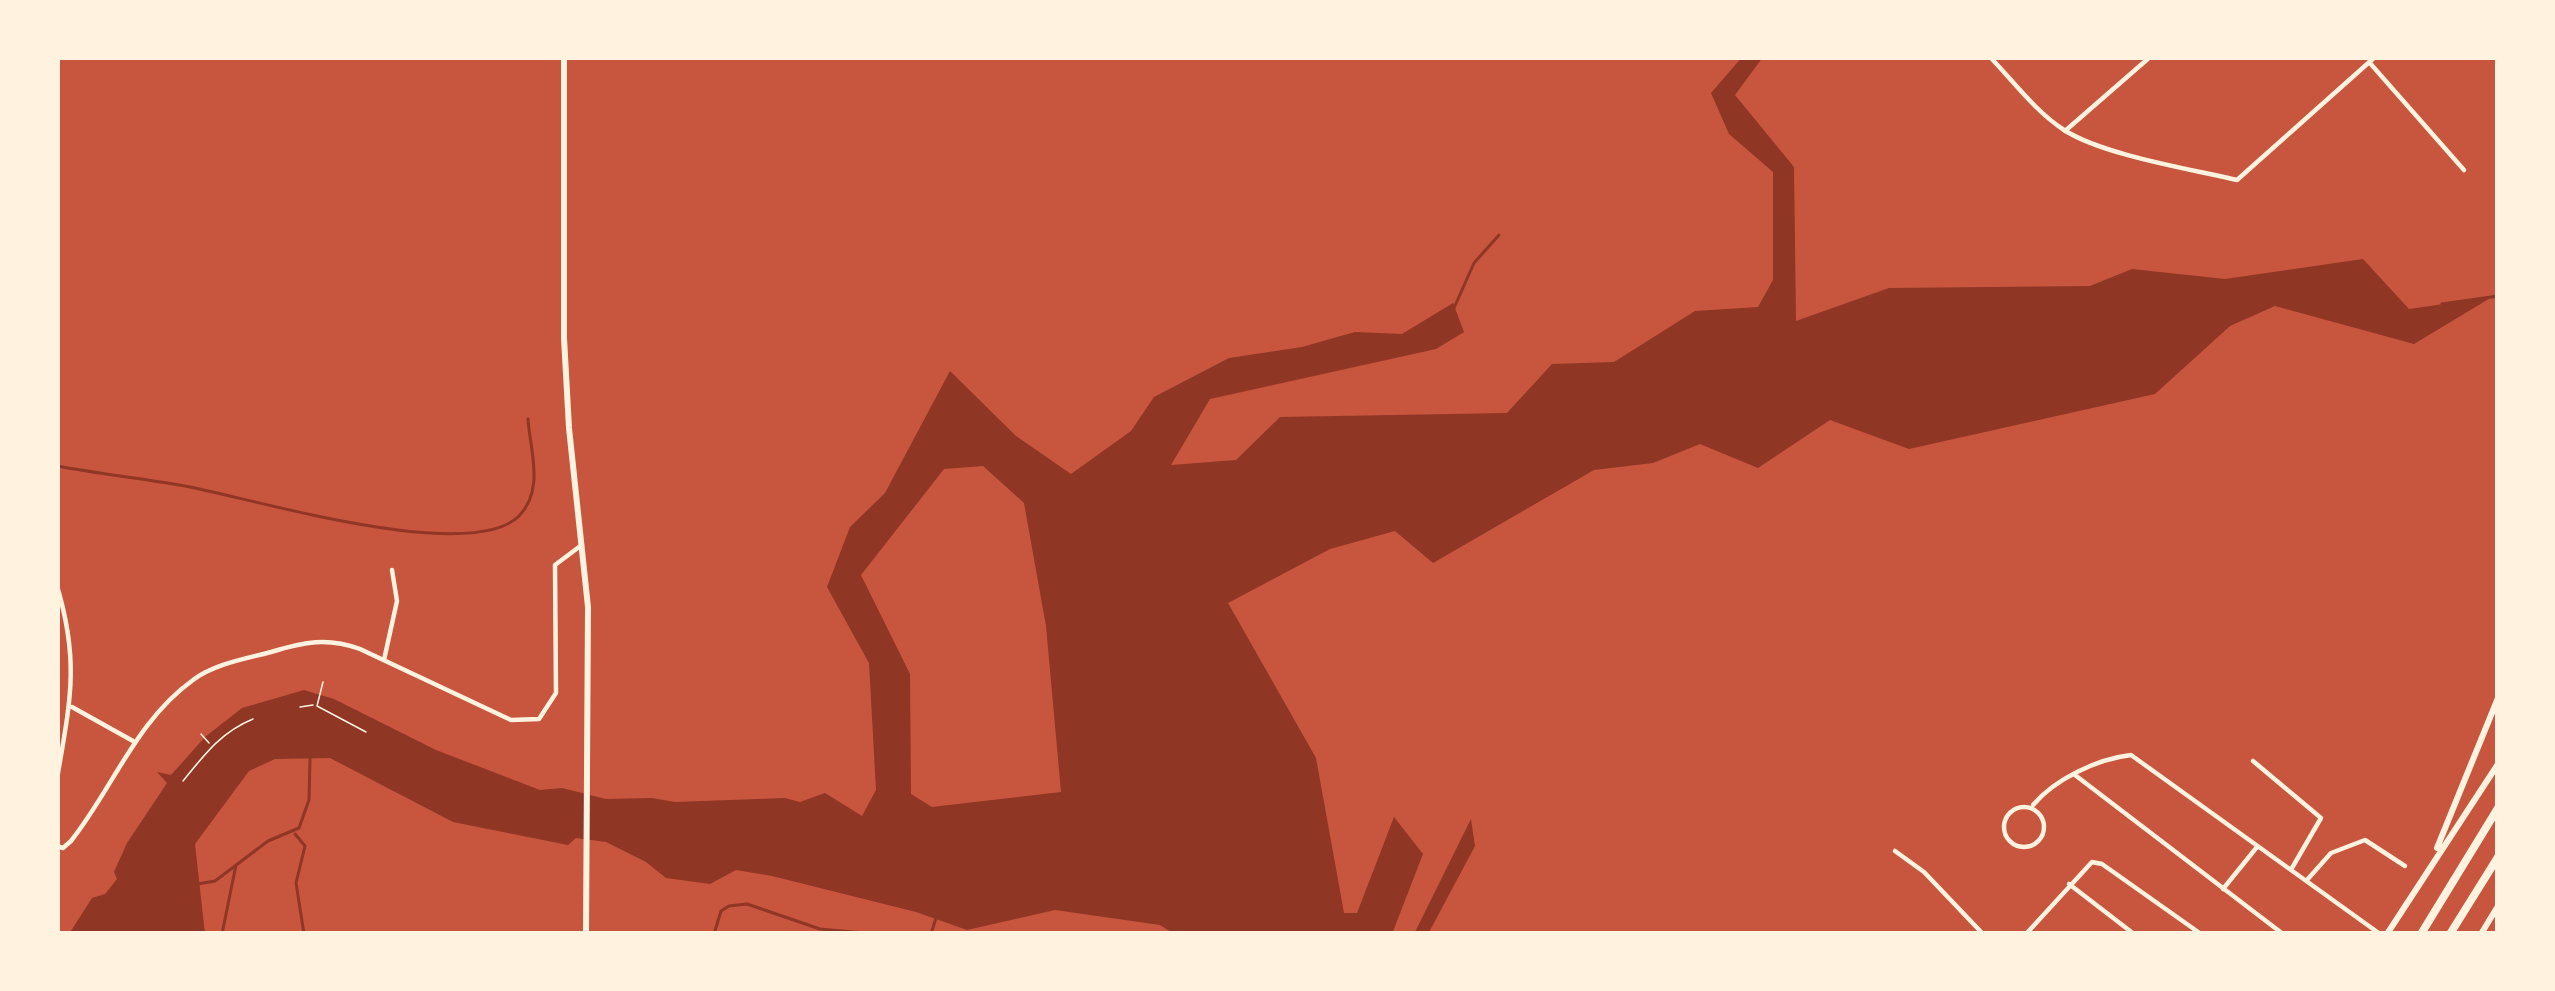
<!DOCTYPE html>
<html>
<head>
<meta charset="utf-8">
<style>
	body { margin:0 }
	#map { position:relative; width:2555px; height:991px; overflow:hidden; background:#c8553d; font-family:Overpass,sans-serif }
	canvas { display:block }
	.frame { position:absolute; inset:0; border:60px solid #fff3e0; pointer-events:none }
</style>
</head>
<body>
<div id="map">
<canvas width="2555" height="991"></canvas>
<div class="frame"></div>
</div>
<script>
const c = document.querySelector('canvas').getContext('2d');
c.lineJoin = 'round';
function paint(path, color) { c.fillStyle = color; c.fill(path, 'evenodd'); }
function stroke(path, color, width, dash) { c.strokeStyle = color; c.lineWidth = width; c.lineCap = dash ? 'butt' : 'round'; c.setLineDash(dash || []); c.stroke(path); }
paint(new Path2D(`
	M1742,57H1763L1735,95L1794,167L1796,321L1889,288L2090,286L2132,269L2225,279L2363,259L2409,309L2492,297L2414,344L2275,306L2230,326L2155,394L1909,449L1830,420L1758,468L1700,444L1653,463L1594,470L1433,563L1395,531L1330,549L1228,603L1316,758L1344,913H1357L1394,817L1423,854L1392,934H1174L1160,925L1055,910L967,930L916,912L772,876L736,870L710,884L666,878L646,862L606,842L576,838L568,845L453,822L330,758L275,759L249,771L195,844L205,934H69L92,898L105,894L117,879L114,872L127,843L167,783L157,772L171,775L205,737L242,708L304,690L334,699L436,750L540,790L562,788L606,799L652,798L675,802L785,798L800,802L825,793L862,816L876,790L869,663L827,587L850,527L885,493L950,371L1016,436L1071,474L1131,431L1154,397L1229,358L1302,347L1355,332L1402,334L1453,303L1464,332L1436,349L1210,399L1171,465L1236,460L1280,417L1507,413L1552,364L1614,362L1695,311L1758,307L1773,280V172L1729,134L1711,93ZM983,466L1024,503L1046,626L1061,792L932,807L911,794L910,674L861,575L944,469Z
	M1471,819L1475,846L1428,934H1414Z`), '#8f3625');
stroke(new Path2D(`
	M2442,304L2498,296
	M1454,308L1474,263L1499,235
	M57,466C99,474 142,478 185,486C250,498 470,565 519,516C545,489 530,451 528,419
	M295,834L305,846L296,883L304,934
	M198,884L215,881L268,841L299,828L309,800L310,759
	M222,934L236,865
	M714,934L721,911L729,906L747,904L820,929L875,934
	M931,934L936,918`), '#8f3625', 3);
stroke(new Path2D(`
	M323,682L317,706L366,732
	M300,707L313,705
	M201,734L209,743
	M183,781C204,755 221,732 253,719`), '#fff3e0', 1.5);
stroke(new Path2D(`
	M1990,57C2014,82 2035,111 2064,130C2103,155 2190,169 2237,180L2375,57
	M2369,62L2464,170
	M2065,131L2150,57
	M57,586C80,663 70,702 57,779
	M384,660L397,601L392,570
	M72,707L133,741
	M2253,761L2321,818L2292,868
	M2075,775L2283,934
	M2033,805C2055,779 2097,759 2131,755L2380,934
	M2004 827a20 20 0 1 1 40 0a20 20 0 1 1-40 0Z
	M57,846L63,848L71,841C113,788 136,721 193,680C214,664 245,659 271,652C304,642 327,637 360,649L511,720L539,719L556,693L555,565L579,547
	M1895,851L1924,872L1983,934
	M2307,880L2331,853L2365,840L2405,866
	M2069,884L2134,934
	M2223,889L2257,847
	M2026,934L2092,862L2102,864L2201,934`), '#fff3e0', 4.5);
stroke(new Path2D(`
	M564,57V338L569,428L588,607L586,934
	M2437,848L2498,698
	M2387,934L2498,764
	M2481,934L2498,906`), '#fff3e0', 6);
stroke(new Path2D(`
	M2421,934L2498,808
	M2450,934L2498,857`), '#fff3e0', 8);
</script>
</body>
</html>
